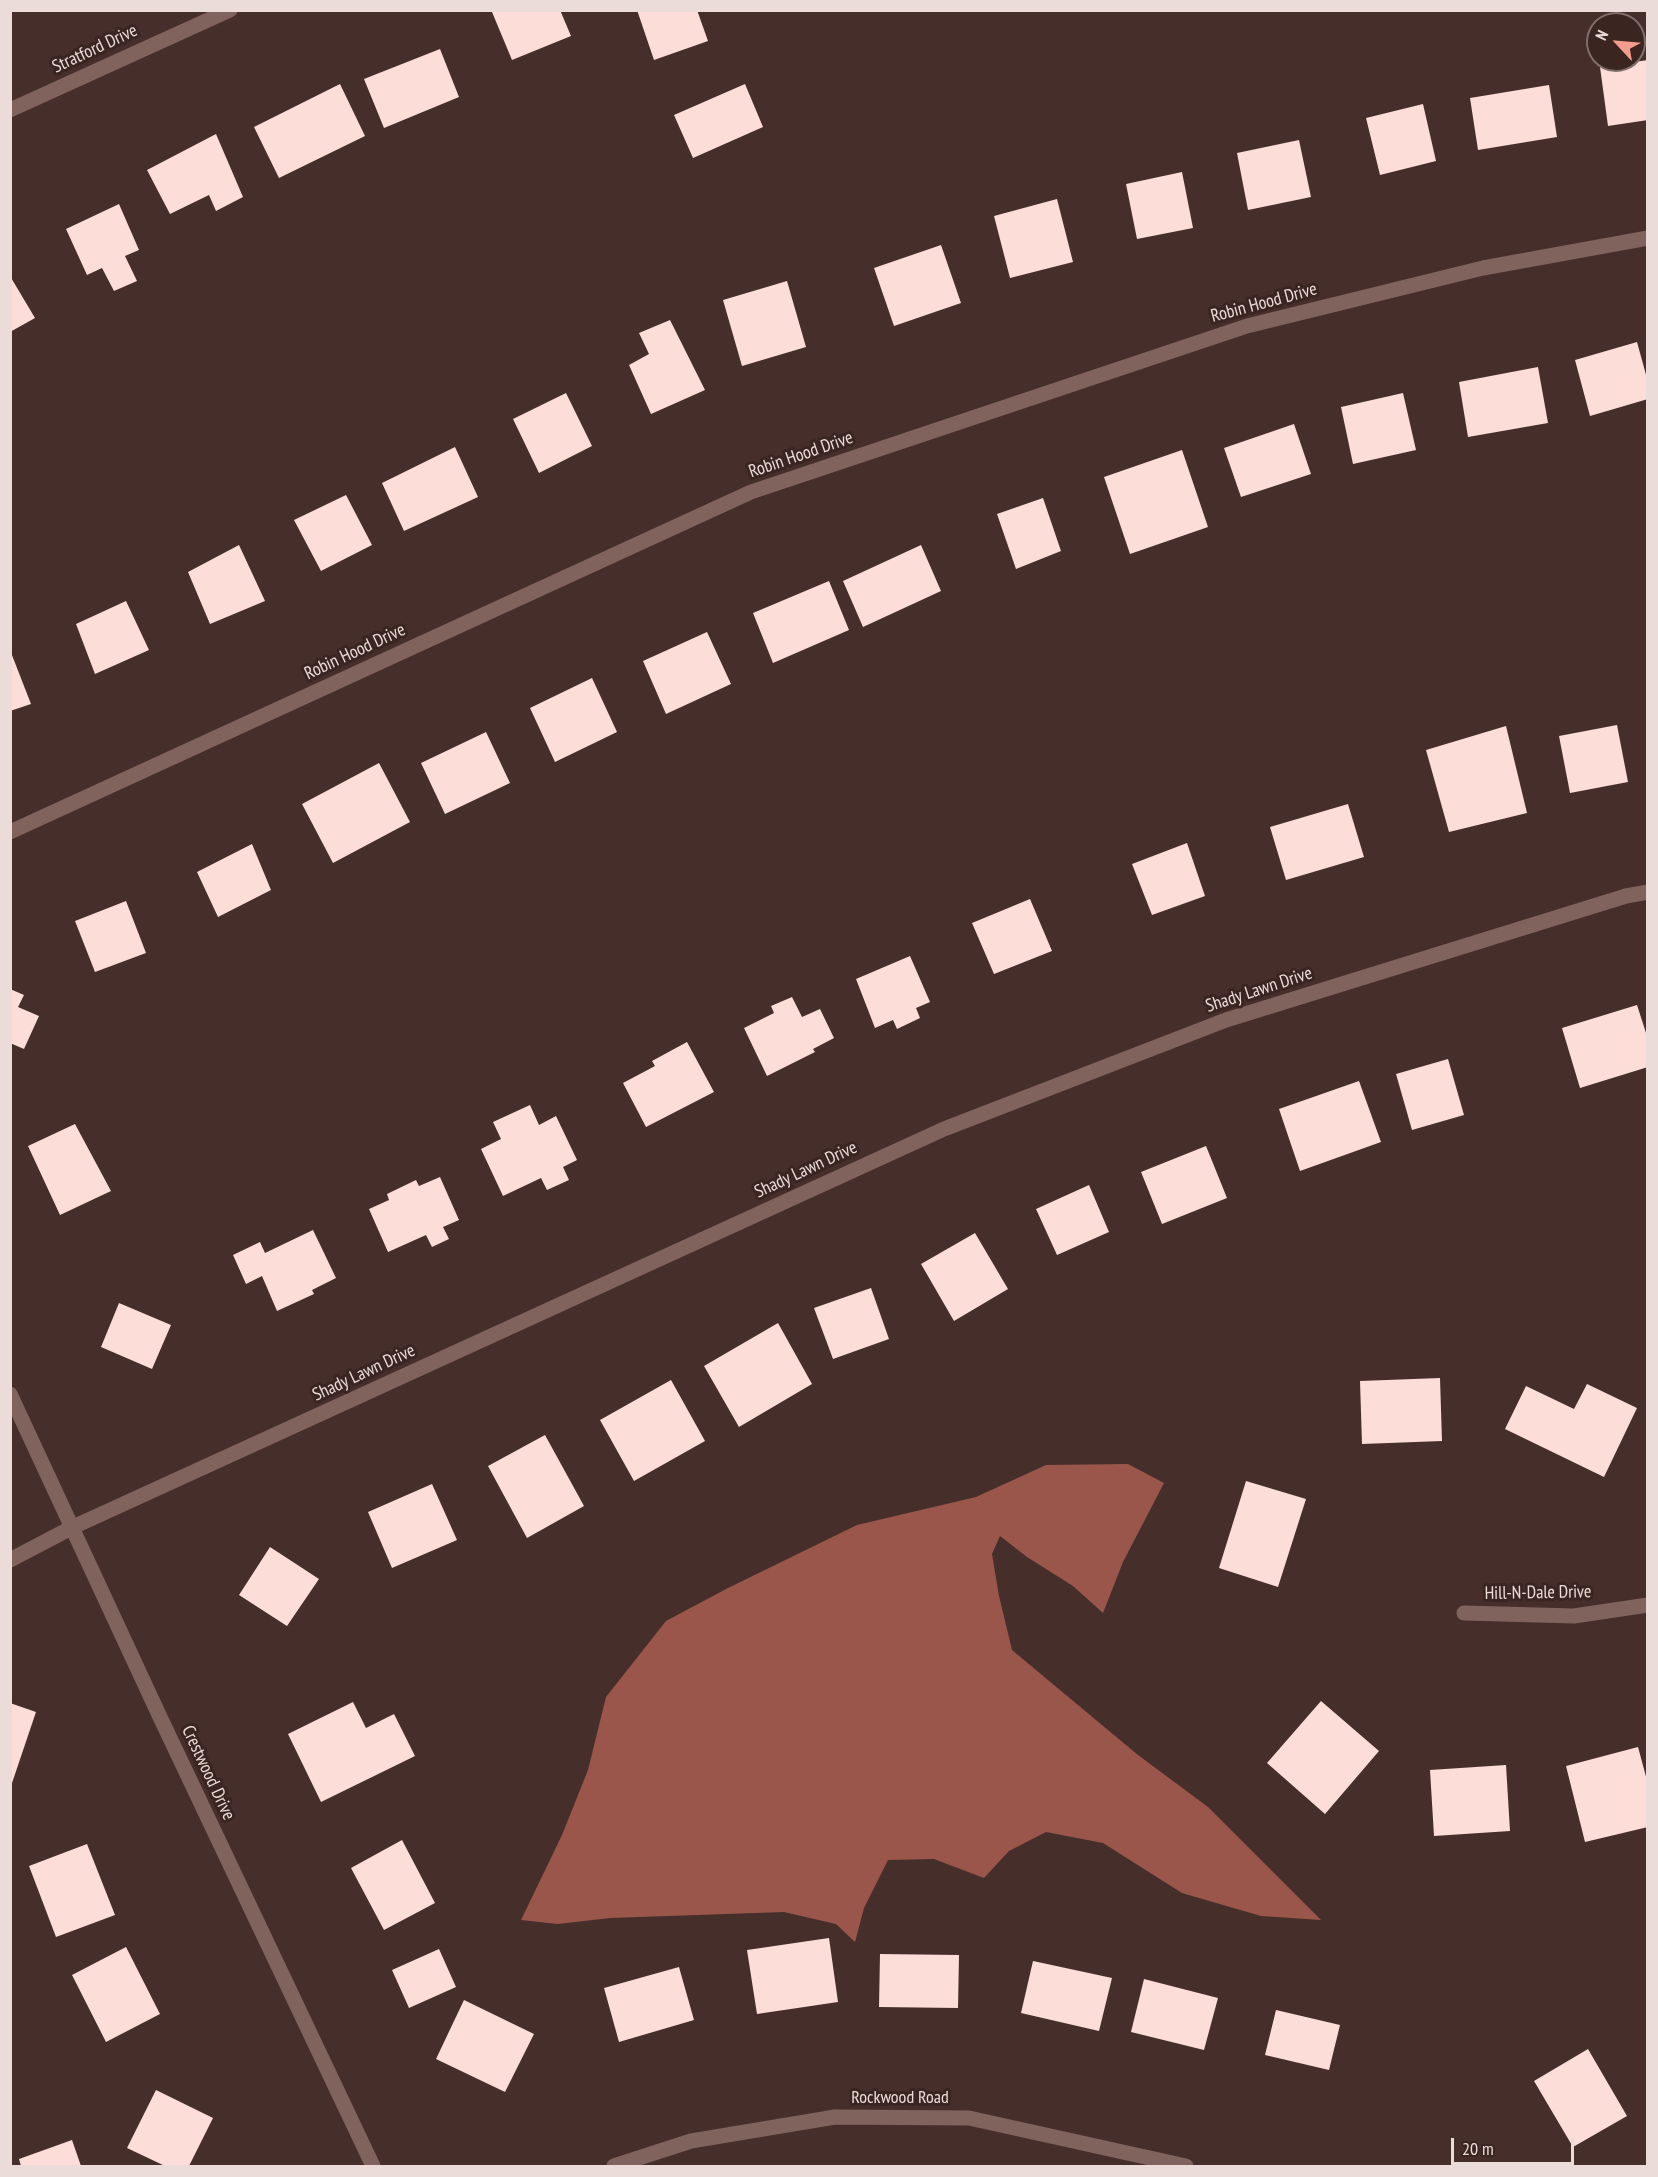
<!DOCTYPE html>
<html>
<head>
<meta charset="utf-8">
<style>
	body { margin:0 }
	#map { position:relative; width:1658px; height:2177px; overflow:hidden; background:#462f2b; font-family:"PT Sans Narrow",sans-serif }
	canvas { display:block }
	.frame { position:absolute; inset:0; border:12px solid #ebdcd9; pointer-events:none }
	.north { position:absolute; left:1586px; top:12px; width:60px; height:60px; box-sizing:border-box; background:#3b2521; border:2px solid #816e6b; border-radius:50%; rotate:296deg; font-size:16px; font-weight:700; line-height:24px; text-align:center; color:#ebdcd9 }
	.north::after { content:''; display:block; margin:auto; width:21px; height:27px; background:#f59d8d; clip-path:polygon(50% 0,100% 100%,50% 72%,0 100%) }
	.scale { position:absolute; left:1451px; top:2138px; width:123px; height:27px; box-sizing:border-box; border:3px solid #ebdcd9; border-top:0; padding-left:8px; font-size:18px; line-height:21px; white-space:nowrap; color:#ebdcd9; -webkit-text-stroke:4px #3b2521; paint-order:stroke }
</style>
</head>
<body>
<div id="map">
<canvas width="1658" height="2177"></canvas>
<div class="frame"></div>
<div class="north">N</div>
<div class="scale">20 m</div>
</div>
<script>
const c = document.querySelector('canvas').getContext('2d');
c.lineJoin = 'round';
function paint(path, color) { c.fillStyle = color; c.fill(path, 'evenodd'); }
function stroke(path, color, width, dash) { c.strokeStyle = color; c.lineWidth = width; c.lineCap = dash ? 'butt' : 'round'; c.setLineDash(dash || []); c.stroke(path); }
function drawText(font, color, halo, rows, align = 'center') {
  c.font = font + ' "PT Sans Narrow",sans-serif'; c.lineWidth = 6; c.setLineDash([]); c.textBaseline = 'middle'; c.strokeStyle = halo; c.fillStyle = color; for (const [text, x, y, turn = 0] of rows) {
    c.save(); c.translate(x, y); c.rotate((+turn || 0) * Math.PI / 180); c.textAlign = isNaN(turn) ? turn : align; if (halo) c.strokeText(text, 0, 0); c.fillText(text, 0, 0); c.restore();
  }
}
paint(new Path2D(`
	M1128,1464L1164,1483L1123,1562L1103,1613L1073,1586L1027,1557L1000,1536L992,1554L999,1596L1012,1650L1138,1755L1208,1807L1321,1920L1261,1916L1182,1893L1103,1843L1046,1832L1009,1851L984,1878L934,1859L888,1860L864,1908L855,1942L836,1924L784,1912L610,1918L558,1924L521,1920L562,1835L588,1770L606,1697L666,1621L728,1588L857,1525L976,1497L1046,1465Z`), '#9a564b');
paint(new Path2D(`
	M497,10H560L571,36L512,60L492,12Z
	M637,10H697L708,41L654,60Z
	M440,49L459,97L384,128L364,79Z
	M1648,60V120L1608,126L1600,67Z
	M340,84L365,136L279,178L254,127Z
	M745,84L763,127L693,158L674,115Z
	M1549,85L1557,137L1478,150L1470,98Z
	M1423,104L1436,161L1380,175L1366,118Z
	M216,134L243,197L216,211L209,195L170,214L147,170Z
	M1299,140L1311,197L1248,210L1237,153Z
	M1182,172L1193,228L1137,239L1126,184Z
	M1057,199L1073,262L1010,278L994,216Z
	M119,204L139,250L125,256L137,281L114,291L102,268L87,275L66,229Z
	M941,245L961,303L894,326L874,268Z
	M10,276L35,318L10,332Z
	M787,281L806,347L742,366L723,300Z
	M670,320L705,390L651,414L629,365L649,354L639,333Z
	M1637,342L1648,382V399L1590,416L1575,360Z
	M1538,367L1548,423L1468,437L1459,382Z
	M566,393L592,446L539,473L513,419Z
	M1403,393L1416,450L1353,464L1341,407Z
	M1294,424L1311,474L1241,497L1224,448Z
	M455,447L478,497L404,531L382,483Z
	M1182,450L1208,527L1130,554L1104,477Z
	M346,495L372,545L321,571L294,520Z
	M1043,498L1061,551L1016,569L997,514Z
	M239,545L265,601L210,624L188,572Z
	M921,545L941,591L863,627L843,581Z
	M829,581L849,630L773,663L753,613Z
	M126,601L149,650L95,674L76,624Z
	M707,632L731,684L666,714L643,661Z
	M10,650L31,704L10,711Z
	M592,678L617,732L555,762L530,708Z
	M1617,725L1628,782L1570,793L1559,736Z
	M1506,726L1527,813L1449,832L1426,750Z
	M486,732L510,783L445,814L421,763Z
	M379,763L410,822L333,863L302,804Z
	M1348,804L1364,857L1286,880L1270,827Z
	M1187,843L1205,896L1152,915L1132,864Z
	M252,844L271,890L218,917L197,872Z
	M1030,899L1052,951L994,974L972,923Z
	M126,901L146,953L95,972L75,921Z
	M910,956L930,1002L916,1008L920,1018L897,1029L893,1020L875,1028L856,979Z
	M10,989L24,995L18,1007L39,1016L24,1049L10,1043Z
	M792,997L802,1017L820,1009L834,1038L813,1049L815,1052L767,1076L744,1028L774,1013L771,1006Z
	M1637,1005L1648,1039V1067L1580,1088L1562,1028Z
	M687,1042L714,1092L646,1127L623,1083L655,1066L652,1061Z
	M1448,1059L1464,1115L1412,1130L1396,1074Z
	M1359,1081L1381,1142L1300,1171L1279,1109Z
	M530,1105L539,1125L556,1116L577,1160L563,1167L569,1180L547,1190L541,1178L503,1196L481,1149L501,1139L493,1122Z
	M75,1124L111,1191L60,1215L28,1146Z
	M1206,1146L1227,1198L1162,1224L1141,1172Z
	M440,1177L459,1220L443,1227L449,1239L432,1247L426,1235L388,1252L369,1209L389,1200L387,1194L416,1180L419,1186Z
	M1089,1185L1109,1232L1057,1255L1036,1209Z
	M313,1230L336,1278L312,1290L314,1294L277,1311L262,1276L246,1284L233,1255L260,1242L265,1253Z
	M975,1233L1008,1289L954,1321L921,1264Z
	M871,1288L889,1339L833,1359L814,1308Z
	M119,1303L171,1325L152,1369L101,1347Z
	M778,1323L812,1384L739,1427L704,1366Z
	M1440,1378L1442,1441L1362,1444L1360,1381Z
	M671,1380L705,1441L634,1481L600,1420Z
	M1587,1384L1637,1408L1604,1477L1505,1429L1526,1386L1574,1409Z
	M545,1435L584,1506L527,1538L488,1466Z
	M1246,1481L1306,1499L1278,1587L1219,1568Z
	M432,1484L457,1540L392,1568L368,1512Z
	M270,1547L319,1579L287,1626L239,1595Z
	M1321,1701L1379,1751L1325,1814L1267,1763Z
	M353,1702L366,1728L394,1714L415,1756L321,1802L288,1734Z
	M10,1703L36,1712L11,1786H10Z
	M1638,1747L1648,1784V1827L1585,1842L1566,1766Z
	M1506,1765L1510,1831L1434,1836L1430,1770Z
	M402,1840L435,1903L384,1930L351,1868Z
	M87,1844L115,1915L56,1937L29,1866Z
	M829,1938L838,2002L757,2014L747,1950Z
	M126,1947L160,2014L106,2042L72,1975Z
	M439,1949L456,1987L409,2008L392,1970Z
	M880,1954L959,1955L958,2008L879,2007Z
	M1033,1961L1112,1978L1099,2031L1021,2013Z
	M679,1967L694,2020L619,2042L604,1988Z
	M1144,1979L1218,1998L1204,2050L1131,2032Z
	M464,2000L534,2034L505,2092L436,2059Z
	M1276,2010L1340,2025L1329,2070L1265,2055Z
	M1588,2049L1627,2116L1573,2147L1534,2081Z
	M156,2090L213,2118L189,2166H165L127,2148Z
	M72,2140L81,2166H21L19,2159Z`), '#fcddd8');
stroke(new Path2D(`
	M10,110L230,10
	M10,832L751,492L1247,326L1483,268L1648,238
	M10,1394L160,1717L373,2166
	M10,1560L73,1527L944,1129L1226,1020L1626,896L1648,892
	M1464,1613L1574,1616L1648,1605
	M614,2166L691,2141L835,2117L969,2118L1186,2166`), '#81635d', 15);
drawText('18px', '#ebdcd9', '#3b2521', [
	["Stratford Drive",95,49,-25],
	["Robin Hood Drive",1264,303,-15],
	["Robin Hood Drive",801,455,-19],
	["Robin Hood Drive",355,652,-25],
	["Shady Lawn Drive",1259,990,-18],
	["Shady Lawn Drive",806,1170,-25],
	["Shady Lawn Drive",364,1373,-25],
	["Hill-N-Dale Drive",1538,1593,-1],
	["Crestwood Drive",208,1773,65],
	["Rockwood Road",900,2098]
]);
</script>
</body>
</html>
